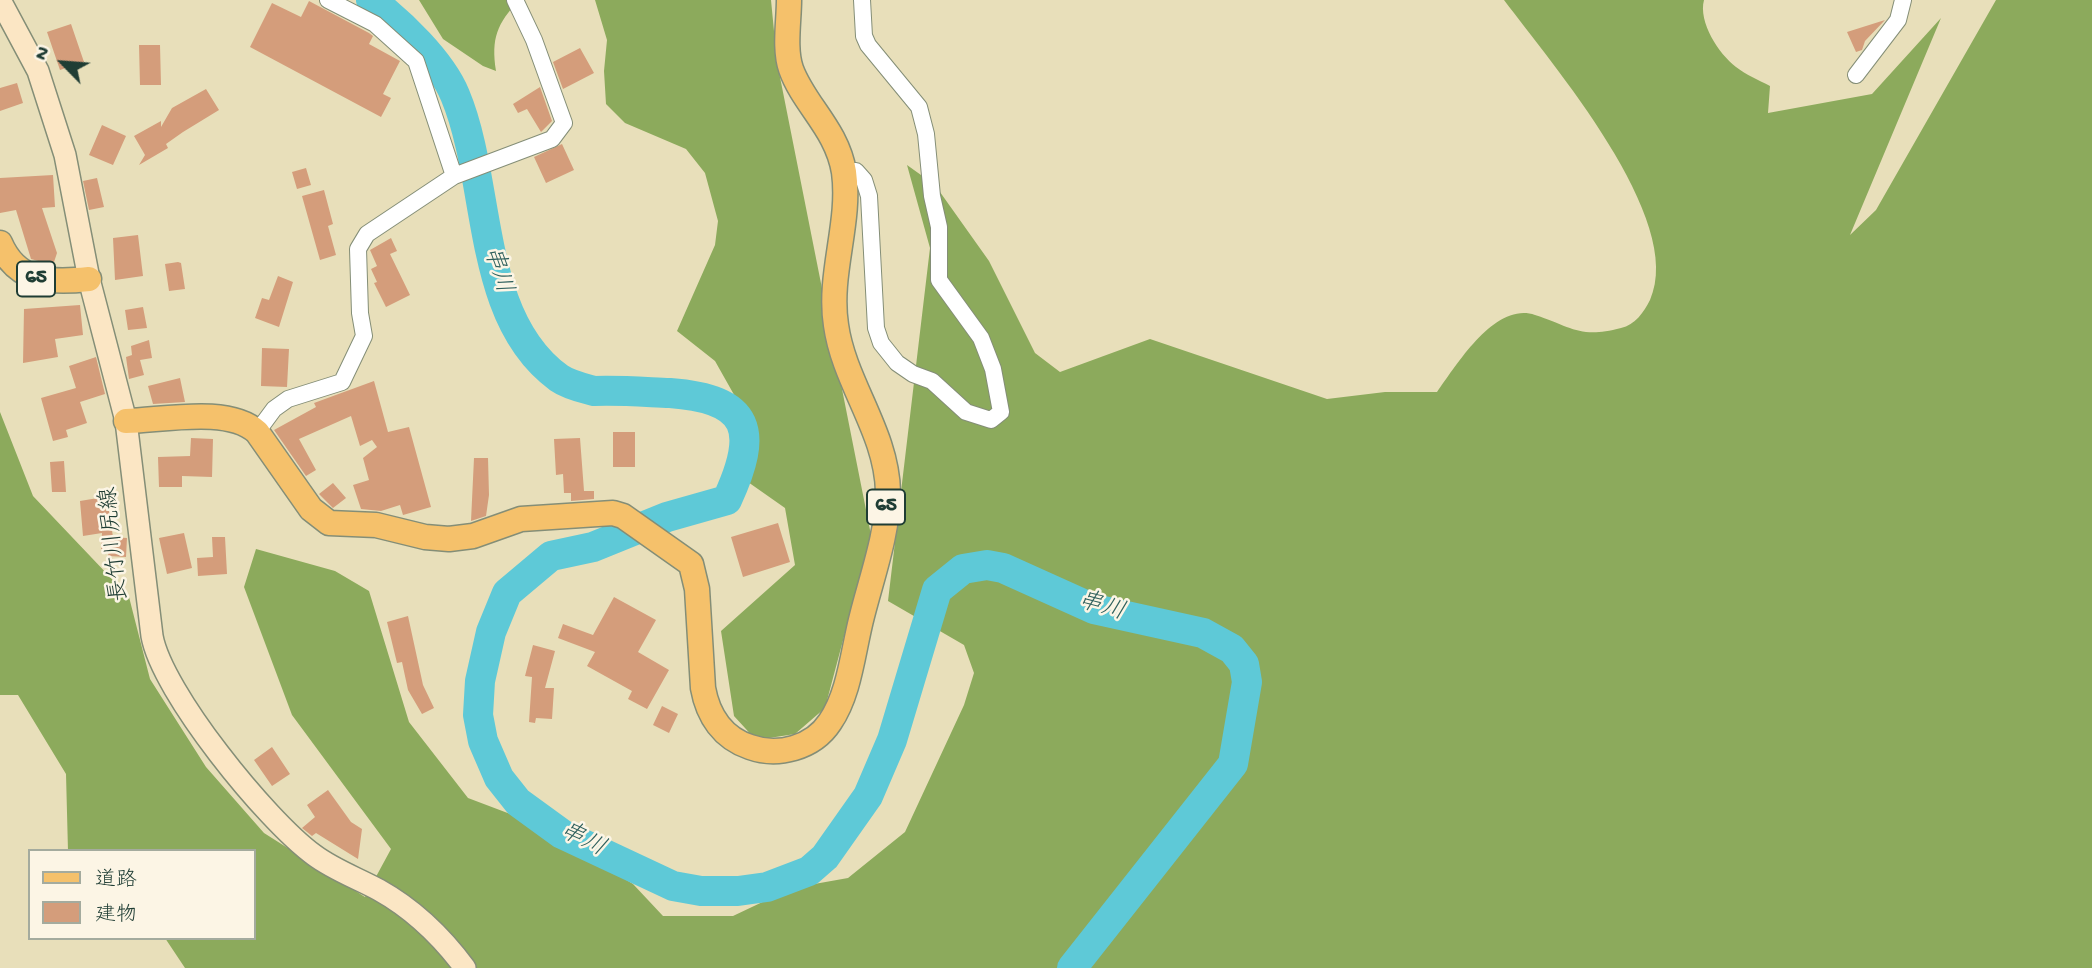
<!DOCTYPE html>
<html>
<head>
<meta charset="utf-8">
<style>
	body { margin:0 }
	#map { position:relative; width:2092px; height:968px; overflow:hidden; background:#e8dfba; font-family:"Gochi Hand","Klee One",sans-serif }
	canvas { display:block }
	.legend { position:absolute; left:28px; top:849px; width:228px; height:91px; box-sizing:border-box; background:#fcf5e5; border:2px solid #a4ab9e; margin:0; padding:9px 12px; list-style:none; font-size:21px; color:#1f3d34 }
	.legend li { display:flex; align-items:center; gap:14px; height:35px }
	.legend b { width:35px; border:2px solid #a4ab9e }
	.north { position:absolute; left:28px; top:28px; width:70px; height:70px; -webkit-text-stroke:5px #fcf5e5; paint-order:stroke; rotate:295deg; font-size:19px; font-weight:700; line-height:28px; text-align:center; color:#1f3d34 }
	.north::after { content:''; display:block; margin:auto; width:24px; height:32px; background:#1f3d34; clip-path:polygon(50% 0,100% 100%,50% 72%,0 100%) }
</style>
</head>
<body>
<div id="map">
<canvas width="2092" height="968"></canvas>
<ul class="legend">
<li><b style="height:9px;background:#f5c16b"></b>道路</li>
<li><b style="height:19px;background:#d49d7b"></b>建物</li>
</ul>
<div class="north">N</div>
</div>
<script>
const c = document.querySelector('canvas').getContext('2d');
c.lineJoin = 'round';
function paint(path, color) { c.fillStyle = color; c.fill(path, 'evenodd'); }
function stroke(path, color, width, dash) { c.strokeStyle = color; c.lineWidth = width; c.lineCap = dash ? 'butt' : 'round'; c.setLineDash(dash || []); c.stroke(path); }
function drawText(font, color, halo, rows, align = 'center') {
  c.font = font + ' "Gochi Hand","Klee One",sans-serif'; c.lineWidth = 5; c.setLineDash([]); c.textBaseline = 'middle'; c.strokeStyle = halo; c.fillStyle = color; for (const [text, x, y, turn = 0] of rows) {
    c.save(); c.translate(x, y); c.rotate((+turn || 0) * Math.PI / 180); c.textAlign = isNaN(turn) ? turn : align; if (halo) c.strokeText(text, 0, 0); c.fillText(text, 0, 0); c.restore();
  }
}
paint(new Path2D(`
	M419,0H519C497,24 491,38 496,71L483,66L443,39Z
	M595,0H771L777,62L871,535L825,708L795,734L756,740L734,716L721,631L795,565L785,508L738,475L737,400L715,361L677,331L715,245L718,221L705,173L686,149L625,123L606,104L604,71L607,40Z
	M1504,0H1704C1698,22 1719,54 1736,67C1746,75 1759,80 1770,86L1768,113L1872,94L1941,18L1850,235L1876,210L1996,0H2092V968H185L165,938H254V851H68L66,774L18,695H0V412L33,496L129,597L150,679L206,767L264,833L365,897L391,849L292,715L244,587L256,549L335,571L369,591L409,722L468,798L534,823L633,884L663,916H733L792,888L848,878L905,832L964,705L974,673L964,645L888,601L930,248L907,165L935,185L989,261L1035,353L1060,372L1150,339L1327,399L1385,392H1437C1456,366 1495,301 1535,315C1572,327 1580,339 1621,328C1635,325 1644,312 1650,300C1687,220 1551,63 1504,0Z`), '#8caa5c');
stroke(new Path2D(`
	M371,0C400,22 441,61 455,95C492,183 475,317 559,378C569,385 583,388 594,391C619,390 645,392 670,393C751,399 759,431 727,500L667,517L593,547L551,556L507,593L491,632L480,681L478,715L483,741L499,778L518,802L562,834L673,886L701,891H738L767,887L809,871L825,857L868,796L892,740L937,590L963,569L987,565L1003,568L1094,609L1203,633L1232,649L1244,664L1247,682L1233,764L1072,968`), '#5ec9d7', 30);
paint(new Path2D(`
	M309,1L369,33L373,36L369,44L400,61L383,94L391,98L381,117L250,47L272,3L301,17Z
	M1885,20L1865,41L1862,50L1856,52L1847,32Z
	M71,24L84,62L60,70L47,32Z
	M139,45H160L161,85H140Z
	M580,48L594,73L563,89L553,62Z
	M17,83L23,103L0,111V88Z
	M540,87L552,121L541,132L527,109L518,113L513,104Z
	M206,89L219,110L183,132L166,144L168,148L139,165L145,155L134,136L161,121V127L172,108Z
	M102,125L126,136L113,165L89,155Z
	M562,144L574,170L546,183L534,157Z
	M306,168L311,185L297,189L292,172Z
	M53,175L55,207L42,208L57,253L53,265L31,259L16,210L0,213V178Z
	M97,178L104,207L89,210L83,181Z
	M324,190L333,224L328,226L336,255L320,260L302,196Z
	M138,235L143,276L115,280L113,238Z
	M391,238L397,251L390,254L410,295L386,307L374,283L377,282L371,269L377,266L370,250Z
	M178,262L181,263L185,289L169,291L165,264Z
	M278,276L293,282L279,327L255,318L262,298L269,300Z
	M80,305L83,335L55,339L58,357L23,363L24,309Z
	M143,307L147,328L128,330L125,310Z
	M149,340L152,358L140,360L144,375L129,379L126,357L132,355L131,346Z
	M262,348L289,349L287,387L261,386Z
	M96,357L105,394L80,402L87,423L66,430L68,437L53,441L41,398L76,388L69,366Z
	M180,378L185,402L153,404L148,386Z
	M374,381L388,432L409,427L431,507L403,515L400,505L381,511L361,509L353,485L369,480L363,458L377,447L372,440L360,446L351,416L299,439L316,470L306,476L274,430L316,407L314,403Z
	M613,432H635V467H613Z
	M191,438L213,439L212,477L182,476V487H159L158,457L190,456Z
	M580,438L584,491H594V499L571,501V493H564L563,474L556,475L554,439Z
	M474,458H488L489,495L486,516L471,521Z
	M64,461L66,492H52L50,462Z
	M333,483L346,498L333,508L319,494Z
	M104,497L106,511H109L113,537L127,538L126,557L108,556L109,550L101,549L102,533L83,536L80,501Z
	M778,523L790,562L743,577L731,537Z
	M184,533L192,568L167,574L159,538Z
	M212,537H225L227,574L198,576L197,558L213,557Z
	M614,597L656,620L638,652L669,670L647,709L628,699L632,691L587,666L595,652L558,638L563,624L593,635Z
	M408,616L423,685L434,708L422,714L408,690L402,662L397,663L387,622Z
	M533,645L555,651L545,688H554L552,719L536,718L535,723L529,722L532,677L525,676Z
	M662,706L678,714L669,733L653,725Z
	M272,747L290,774L272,786L254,760Z
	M328,790L351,822L362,829L358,859L316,833L312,836L302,828L315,817L307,805Z`), '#d49d7b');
const minor = new Path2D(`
	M328,0L375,24L416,61L454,176
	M1856,75L1898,20L1903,0
	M844,172L856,171L864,180L869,196L876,328L881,343L897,363L913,374L932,381L966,412L991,420L1001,412L993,369L981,338L939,280V227L932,196L926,134L919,107L868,45L864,36L862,0
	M257,432L274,409L288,399L342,382L364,336L360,313L358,249L367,234L454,176L552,139L564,123L534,40L515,0`);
const secondary = new Path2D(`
	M0,0L38,71L65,155L89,279L126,421L152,636C162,692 266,820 314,855C334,870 357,878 379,890C413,909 442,937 465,968`);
const primary = new Path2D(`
	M0,243C17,283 50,283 89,279
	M126,421C164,420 229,406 257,432L311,509L329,523L376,525L425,537L449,539L473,536L521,519L613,513L623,516L691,564L697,589L703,688C708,716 723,738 750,747C778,757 813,748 830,722C850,693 853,650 862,616C872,576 888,533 888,492C887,432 844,383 836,325C828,274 851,223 844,172C837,129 804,105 791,69C784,49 789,21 789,0`);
stroke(minor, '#848e77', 18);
stroke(secondary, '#848e77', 24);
stroke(primary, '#848e77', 27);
stroke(minor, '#fff', 16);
stroke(secondary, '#fbe6c4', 21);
stroke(primary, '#f5c16b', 24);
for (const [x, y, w] of [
	[36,279,38],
	[886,507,38]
]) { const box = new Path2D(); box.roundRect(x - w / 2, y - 17.5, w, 35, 5); c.fillStyle = '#fcf5e5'; c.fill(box); stroke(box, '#1f3d34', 2); }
drawText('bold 21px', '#1f3d34', null, [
	["65",36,279],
	["65",886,507]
]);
drawText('23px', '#1f3d34', '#fcf5e5', [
	["長竹川尻線",116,544,-96]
]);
drawText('italic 24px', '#2f605d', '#fcf5e5', [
	["串川",496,270,73],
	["串川",1101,608,17],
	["串川",582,841,27]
]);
</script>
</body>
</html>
